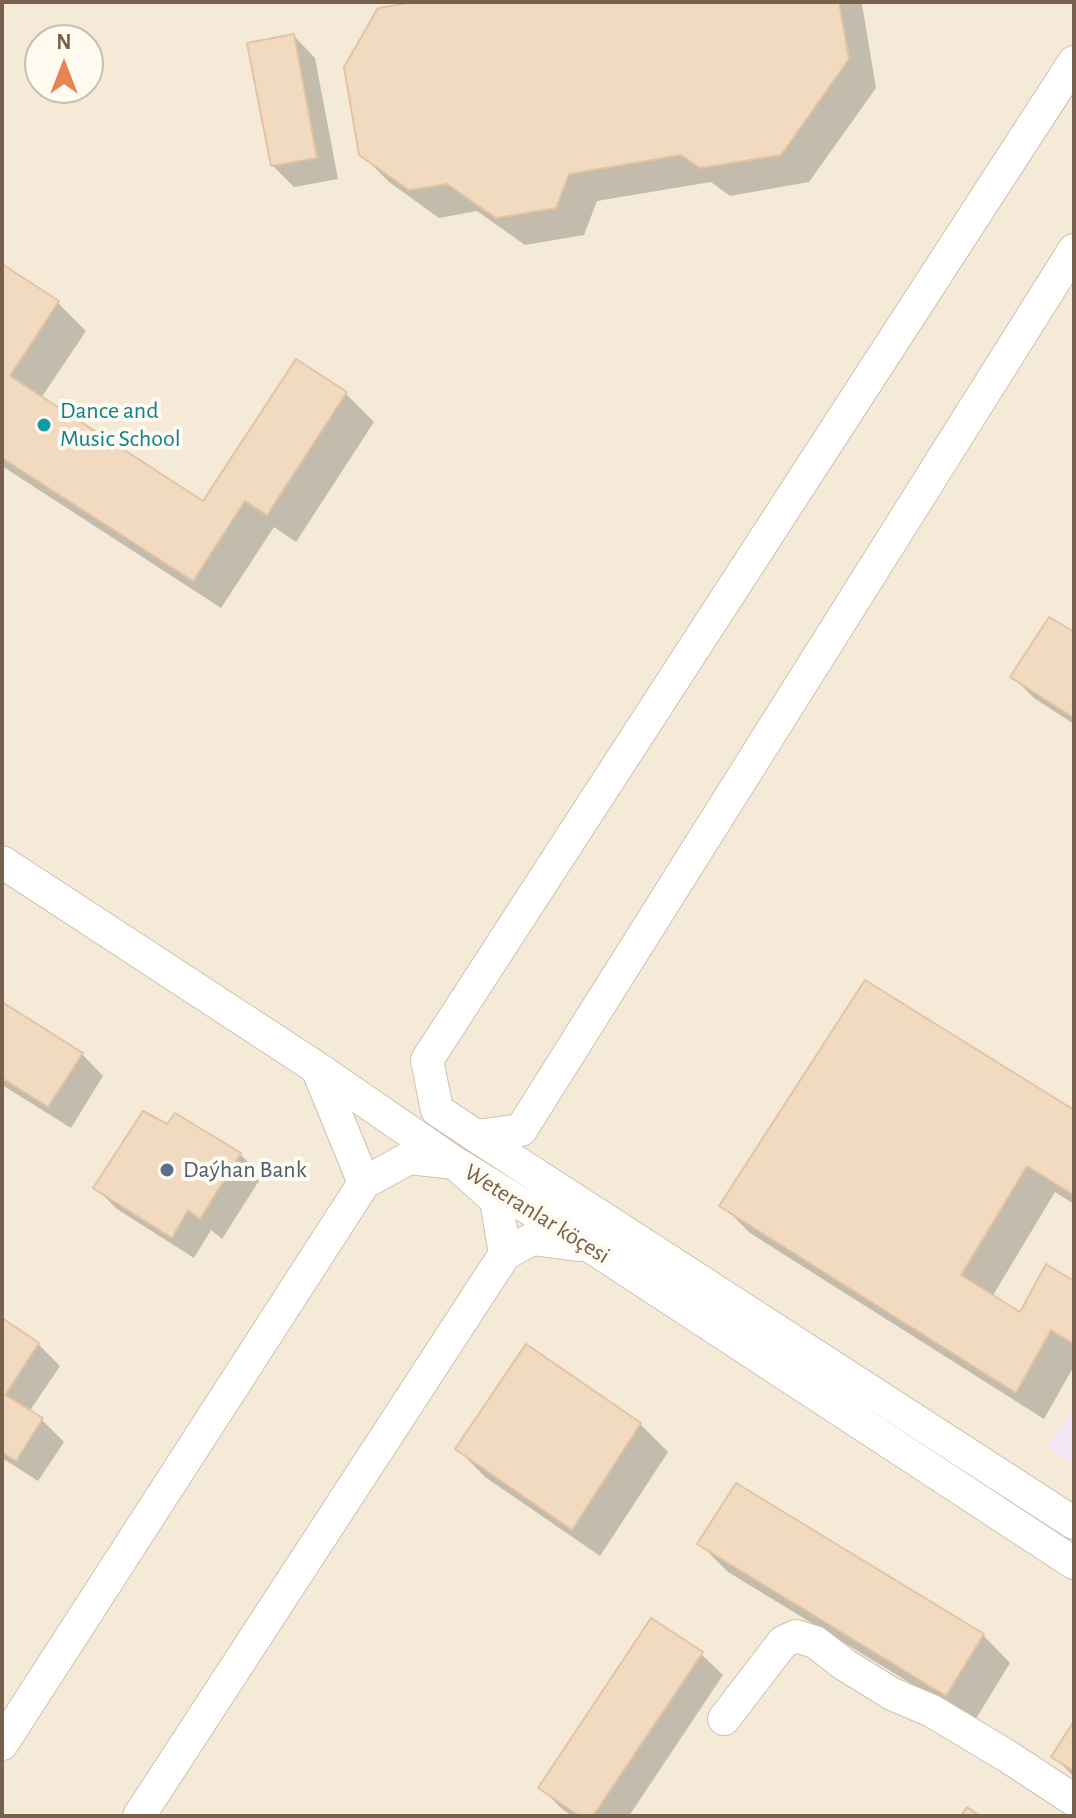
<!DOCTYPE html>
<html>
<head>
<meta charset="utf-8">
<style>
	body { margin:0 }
	#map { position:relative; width:1076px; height:1818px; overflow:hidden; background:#fcf7e9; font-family:"Alegreya Sans",sans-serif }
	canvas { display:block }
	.frame { position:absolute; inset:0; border:4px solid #77614c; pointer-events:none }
	.north { position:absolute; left:24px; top:24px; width:80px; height:80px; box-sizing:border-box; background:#fffbf0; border:2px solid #c9bdae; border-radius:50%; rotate:0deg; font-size:22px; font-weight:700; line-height:32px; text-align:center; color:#77614c }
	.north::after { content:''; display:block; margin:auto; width:28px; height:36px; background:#e48450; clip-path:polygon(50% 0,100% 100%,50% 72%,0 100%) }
</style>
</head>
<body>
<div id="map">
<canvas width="1076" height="1818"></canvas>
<div class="frame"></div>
<div class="north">N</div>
</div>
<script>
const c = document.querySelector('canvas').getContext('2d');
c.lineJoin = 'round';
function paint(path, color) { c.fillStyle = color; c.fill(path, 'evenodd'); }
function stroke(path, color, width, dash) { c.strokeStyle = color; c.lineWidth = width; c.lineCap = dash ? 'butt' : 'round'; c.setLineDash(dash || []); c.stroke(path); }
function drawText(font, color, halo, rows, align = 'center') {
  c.font = font + ' "Alegreya Sans",sans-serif'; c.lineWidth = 8; c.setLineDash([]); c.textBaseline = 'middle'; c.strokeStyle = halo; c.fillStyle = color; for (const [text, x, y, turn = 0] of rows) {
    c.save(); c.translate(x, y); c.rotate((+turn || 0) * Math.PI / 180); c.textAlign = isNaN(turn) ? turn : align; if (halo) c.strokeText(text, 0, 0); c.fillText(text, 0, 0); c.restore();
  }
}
paint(new Path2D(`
	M2,2H1074V1816H2ZM40,40H88V88H40Z`), '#f4ead7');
paint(new Path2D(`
	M1074,1409V1464L1048,1447Z`), '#f4e5f9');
paint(new Path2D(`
	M419,2H860L862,4L876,88L809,182L730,196L711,182L597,201L584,235L525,245L477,211L439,218L389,182L361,154Z
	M294,36L315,58L338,179L294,187L272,165Z
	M2,267L58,303L86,331L41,398L204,504L346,394L374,422L296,542L274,527L221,608L2,466Z
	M1074,635V724L1034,698L1013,677Z
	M2,1004L82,1054L103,1076L71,1128L2,1085Z
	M1074,1113V1204L1055,1192L992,1297L1021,1315L1074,1283V1366L1044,1419L750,1233L722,1205Z
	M167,1126L240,1154L262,1176L222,1239L211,1230L194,1258L117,1209L96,1188Z
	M2,1320L38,1344L60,1366L29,1412L42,1420L64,1442L38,1481L2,1458Z
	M640,1424L668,1452L600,1556L485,1477L458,1449Z
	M700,1544L983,1635L1010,1663L974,1722L728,1572Z
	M701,1654L723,1675L629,1816H572L562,1809L541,1788Z
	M1074,1725V1777L1054,1756Z`), '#0003');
const building = new Path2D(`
	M415,2H839L849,59L781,155L700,168L681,155L569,174L556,208L496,218L447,184L409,190L359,155L344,67L378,8Z
	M294,34L317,158L271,166L247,43Z
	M2,264L59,301L10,376L203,501L296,359L347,392L267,515L245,501L193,581L2,458Z
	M1049,617L1074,632V718L1010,677Z
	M865,980L1074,1110V1195L1027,1166L961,1275L1020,1312L1046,1264L1074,1281V1344L1051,1330L1016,1393L719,1206Z
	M2,1002L83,1053L48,1107L2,1078Z
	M143,1111L167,1124L175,1113L241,1153L200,1219L188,1210L172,1238L93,1188Z
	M2,1318L39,1343L5,1395L43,1418L16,1461L2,1452Z
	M526,1344L641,1423L572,1530L455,1449Z
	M736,1483L984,1634L946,1696L697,1544Z
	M651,1618L703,1652L593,1816H580L538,1788Z
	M1074,1721V1771L1051,1757Z
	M967,1807L980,1816H961Z`);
paint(building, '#f2dac1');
stroke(building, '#e4c3a1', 2);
const minor = new Path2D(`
	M1074,62L427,1060L437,1110L476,1136L521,1130L1074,250
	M2,862L317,1068L455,1163L590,1246L1074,1563
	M317,1068L364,1183
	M476,1136L1074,1523
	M505,1254L532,1239L578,1245
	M724,1719L783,1642L796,1636L815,1642L845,1665L892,1694L932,1711L1007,1756L1074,1800
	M2,1744L364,1183L409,1158L455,1163L496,1200L505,1254L139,1816`);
stroke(minor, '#cfc1ae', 34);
stroke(minor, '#fff', 32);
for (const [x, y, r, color] of [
	[44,425,8,"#0f9aa8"],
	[167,1170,8,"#5c6f8a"]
]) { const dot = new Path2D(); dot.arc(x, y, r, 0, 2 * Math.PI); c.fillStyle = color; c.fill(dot); stroke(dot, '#fffbf0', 3); }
drawText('24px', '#0d838f', '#fffbf0', [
	["Dance and",60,411],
	["Music School",60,439]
], 'left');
drawText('24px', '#4e5e75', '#fffbf0', [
	["Daýhan Bank",183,1170]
], 'left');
drawText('24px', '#77614c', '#fffbf0', [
	["Weteranlar köçesi",537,1214,32]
]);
</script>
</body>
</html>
